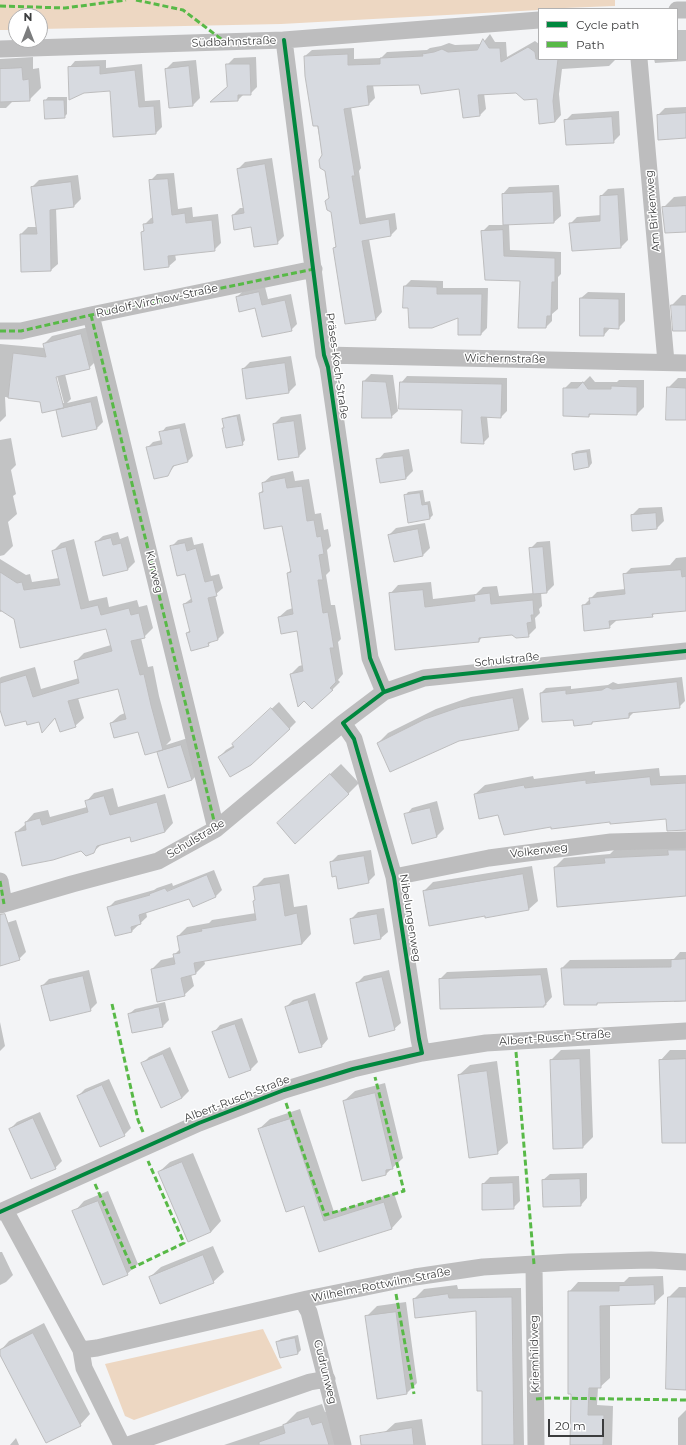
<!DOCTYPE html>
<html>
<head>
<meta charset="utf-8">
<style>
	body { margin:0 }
	#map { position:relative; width:686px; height:1445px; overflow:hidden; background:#f3f4f6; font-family:Montserrat,sans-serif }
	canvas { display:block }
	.legend { position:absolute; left:538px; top:8px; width:140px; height:52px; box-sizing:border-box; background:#fff; border:1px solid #b1b1b2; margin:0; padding:5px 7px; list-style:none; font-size:12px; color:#3c3d3e }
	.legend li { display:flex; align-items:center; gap:8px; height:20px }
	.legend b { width:20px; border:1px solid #b1b1b2 }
	.north { position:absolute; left:8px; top:8px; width:40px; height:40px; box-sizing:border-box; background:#fff; border:1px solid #b1b1b2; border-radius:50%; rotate:0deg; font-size:11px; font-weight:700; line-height:16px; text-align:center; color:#3c3d3e }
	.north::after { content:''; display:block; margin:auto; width:14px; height:18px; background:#7c7d7e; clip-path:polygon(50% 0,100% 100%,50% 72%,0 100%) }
	.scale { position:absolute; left:548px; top:1419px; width:56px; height:18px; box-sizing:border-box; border:2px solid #3c3d3e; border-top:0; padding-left:5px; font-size:12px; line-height:14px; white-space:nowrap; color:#3c3d3e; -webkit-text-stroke:3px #fff; paint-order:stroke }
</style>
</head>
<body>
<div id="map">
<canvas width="686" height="1445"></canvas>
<ul class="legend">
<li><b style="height:5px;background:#00873e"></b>Cycle path</li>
<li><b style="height:5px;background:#58b947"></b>Path</li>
</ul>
<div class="north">N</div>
<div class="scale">20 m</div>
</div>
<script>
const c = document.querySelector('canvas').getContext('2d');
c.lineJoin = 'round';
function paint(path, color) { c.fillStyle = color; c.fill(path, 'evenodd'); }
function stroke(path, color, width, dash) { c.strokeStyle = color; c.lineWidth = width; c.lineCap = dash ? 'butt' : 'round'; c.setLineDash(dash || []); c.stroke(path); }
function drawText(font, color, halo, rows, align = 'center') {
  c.font = font + ' Montserrat,sans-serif'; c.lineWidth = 3; c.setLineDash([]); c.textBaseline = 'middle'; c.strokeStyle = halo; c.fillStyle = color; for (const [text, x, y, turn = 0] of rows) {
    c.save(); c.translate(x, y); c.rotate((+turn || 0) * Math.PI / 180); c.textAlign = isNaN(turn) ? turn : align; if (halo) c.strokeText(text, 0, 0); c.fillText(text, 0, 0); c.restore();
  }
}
paint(new Path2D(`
	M0,0H615V6L539,9V10L281,24L40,29V16H16V30H0Z
	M263,1329L282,1368L134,1420L125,1416L105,1364Z`), '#edd7c2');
paint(new Path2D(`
	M677,30H686V61L655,63L654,59H677Z
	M490,34L495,42H506L507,57L535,41L539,44V59L615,60L609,66L562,69L559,94L561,115L555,122L537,98L516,92L484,93L486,109L480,115L460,88L420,84L373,85L375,98L369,104L351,107L361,168L359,171L366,218L395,213L397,229L391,235L369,239L382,312L376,319L346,323L334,248L337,245L330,198L305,56L312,50L354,48V59L381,58L387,52L427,50L430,48L441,46L449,43L455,45L482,44Z
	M33,57V69L39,68L41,88L29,100H14L6,108H0V59Z
	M256,57L257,87L250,94H244L238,100H212L228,86L227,65L234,58Z
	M106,60V68L142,64L145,101L160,100L162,127L156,133L111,90L69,68L75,61Z
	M196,60L200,98L193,105L170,107L166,69L173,62Z
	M48,97H67V114L64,117L45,101Z
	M686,107V137L658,115L665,108Z
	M619,111L620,135L613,142L565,121L572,114Z
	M272,158L284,236L277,243L233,215L240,208H245L238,169L245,162Z
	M174,173L178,209L192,207L193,217L218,214L221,243L214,250L175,254L176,260L169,266L145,268L142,232L145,229V224L151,218L154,217L150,181L157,174Z
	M78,175L81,199L74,206L56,208L58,264L51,270L21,234L28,227H37L32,187L39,180Z
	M559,185L561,216L554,222L509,224L510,250L561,252V274L558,277V309L552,314V321L546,327L521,280L482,232L489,225H504L503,194L509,187Z
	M624,188L628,240L621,247L573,250L570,224L577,217L601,215V196L608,189Z
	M686,196V231L663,208L674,197Z
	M411,280L443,281V288H488L487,328L481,334L459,316L409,307L405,286Z
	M265,287L268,299L291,294L297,324L291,330L256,307L237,297L243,291Z
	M588,292L625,293V321L618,328H610L604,335L581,298Z
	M682,295H686V330L672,305Z
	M89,327L97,360L89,368L65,374L71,399L67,403L97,396L103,422L97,428L57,410L59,408L41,402L5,397L6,416L0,422V344L45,348L44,344L52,336ZM56,372L64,403H62L54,373Z
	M291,356L296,385L289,392L247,398L243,369L250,362Z
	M371,374L393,375L398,411L391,417L364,381Z
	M407,376L507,378V411L501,417H487L489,437L483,443L463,409L401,383Z
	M590,376L595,382H617L619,380H644V407L637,414L592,413L589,416L564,415V389L571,382H584Z
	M678,378H686V419L668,388Z
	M240,414L245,440L242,444L223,429L225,427L223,420L226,417Z
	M301,414L306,449L299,456L279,459L274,424L281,417Z
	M185,423L193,456L187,462L176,464L167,475L147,448L153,442L162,440L161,433L166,427Z
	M11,438L16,465L11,470L16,494L13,496L17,514L8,522L13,546L4,555L0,556V440Z
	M409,449L413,471L406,478L381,481L378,460L384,453Z
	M590,449L592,463L589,467L573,454L576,451Z
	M293,471L295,481L309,479L315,514L321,513L324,530L328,529L331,546L327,550L330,571L326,575L331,605H335L341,639L338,642L343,674L338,680L340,682L332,690L291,674L299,666L303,665L297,630L279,617L287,610L293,608L288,573L292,569L283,525L260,493L264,489L263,483L271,476Z
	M423,490L425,502L430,501L433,515L430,518L405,496L408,492Z
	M662,507L664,521L657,528L632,515L639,508Z
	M425,523L430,548L423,555L395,561L389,535L396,528Z
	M118,532L120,539L128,536L135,562L128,569L104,574L96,542L103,536Z
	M192,537L194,545L203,543L211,576L219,574L223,588L215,595L224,633L218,639L213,640L208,645L187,633L190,630L184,604L192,598L186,572L172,546L178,540Z
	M74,539L89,601L107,597L109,607L137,600L139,607L147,605L153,628L144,637L141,638L148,667L153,666L159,696L171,740L166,745L188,738L199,773L192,780L168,787L158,752L161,749L139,730L111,723L120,715L125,713L119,688L78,698L84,718L75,726L56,717L43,731L39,721L27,719L0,708V678L1,677L35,667L41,689L79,678L75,662L84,653L111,645L107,627L15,618L3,611L0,612V559L26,575L30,574L32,582L59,578L53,551L61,543Z
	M550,541L554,585L547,592H541L542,606L539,609L540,613L535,618L536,628L528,636L512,634L483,636L479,641L390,594L398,585L431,582L433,599L476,594L483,587L497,586L499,596L534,593L530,549L537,542Z
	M686,557V610L656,612L652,616L616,619V621L609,627L583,606L597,592L625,589L624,575L631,568L670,565L676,558Z
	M682,677L685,701L679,707L634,712L629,717L594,721L592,723L574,719L541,693L546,688L571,686V689L608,685L613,682L618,684Z
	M523,688L529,719L519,729L378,743L388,733L436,709L471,697Z
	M279,702L296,722L289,729L219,757L226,750L234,745L241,737Z
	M341,764L359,783L348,794L288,813Z
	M659,768L660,776L686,775V830L667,818L552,825L498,814L475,794L485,785L533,776L534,779L595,771V774Z
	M113,788L118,807L165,794L173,823L165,832L130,836L102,844L93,852L16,832L26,824V822L34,813L48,810L50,817L87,807L86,802L94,793Z
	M437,801L444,829L437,836L412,843L406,815L412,808Z
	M686,841V895L555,867L564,858L610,854L615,849Z
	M371,850L375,875L368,882L337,875L331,862L338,855Z
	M532,866L538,901L529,909L486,915L424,891L433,882Z
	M214,870L222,890L215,897H190L146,912L147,917L132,931L116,935L109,907L115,901L154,890L157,888L172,883L173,886Z
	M289,874L294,907L307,905L311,934L302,944L204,960L205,964L196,973L191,974L194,986L184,995L152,969L161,960L174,957V955L180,949L178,936L187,927L209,923L212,920L256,913L254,901L256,899L254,888L264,878Z
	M384,908L388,932L381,938L355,943L351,919L358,912Z
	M16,920L26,952L19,959L0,965V925Z
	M680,952H686V1001L674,1002V1000L599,1002L597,1004L562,968L570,960L674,959Z
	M547,968L552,997L544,1006L440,979L447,972Z
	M89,970L97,1003L90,1010L42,986L49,979Z
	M389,970L401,1023L394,1029L357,983L364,976Z
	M315,993L328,1039L322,1046L286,1007L293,1000Z
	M165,1002L169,1020L163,1026L133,1032L129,1014L135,1009Z
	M242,1018L258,1062L251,1069L214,1032L220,1025Z
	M0,1022L5,1046L0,1051Z
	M170,1047L189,1091L182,1098L142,1064L149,1057Z
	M590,1049L593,1137L583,1147L554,1148L551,1060L561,1050Z
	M670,1050H686V1141L660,1061Z
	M497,1061L508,1143L497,1153L459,1075L470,1065Z
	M109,1079L131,1128L124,1135L78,1096L85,1089Z
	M385,1083L403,1158L386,1174L344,1101L355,1091Z
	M300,1109L334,1212L394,1193L402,1217L392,1228L319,1251L305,1205L259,1129L270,1119Z
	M40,1112L62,1161L55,1168L10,1129L17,1122Z
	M193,1153L221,1221L211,1232L159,1172L170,1162Z
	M587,1173V1198L581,1205L543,1180L550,1174Z
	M519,1176L520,1201L513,1208L483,1184L490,1177Z
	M108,1191L138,1264L127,1274L74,1212L84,1201Z
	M213,1246L224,1272L213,1282L150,1277L161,1267Z
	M0,1252H2L13,1275L6,1282L0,1285Z
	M663,1276L664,1294L654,1303L610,1304V1378L600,1387H598L597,1405L613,1406L612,1445H571L572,1393L569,1292L578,1282H624L629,1277Z
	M457,1285L458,1289L521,1288L524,1445H483V1390L477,1310L414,1299L424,1289Z
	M679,1287H686V1389L669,1297Z
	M406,1302L417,1383L406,1394L366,1317L377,1306Z
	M44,1323L90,1414L80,1425L0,1353V1351L9,1341Z
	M298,1335L301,1350L298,1353L280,1357L277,1342L281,1339Z
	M322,1404L325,1412L335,1409L340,1445H224L284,1425L297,1412Z
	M686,1410V1445H678V1418Z
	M422,1419L426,1445H386L384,1433L395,1423Z
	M16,1438L19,1445H10Z`), '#0003');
const building = new Path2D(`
	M483,39L489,48H500L501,62L528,47L535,52L536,59H558L553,101L555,122L539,124L537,99L524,100L516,93L478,95L480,116L463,118L459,89L421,94L419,85L367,86L369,105L344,109L355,176H352L360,224L389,219L391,236L362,241L376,320L345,324L333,248L336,247L331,212L327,210L325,201L329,198L325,171L320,168L319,160L322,155L318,126H313L305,76L304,56L348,54V65L380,64V58L423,56L422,54L434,52L442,49L448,52L477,50Z
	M226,64H250L251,95H238V101L210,102L227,87Z
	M100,66V74L135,70L139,107L154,106L156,134L113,137L110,91L84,93L69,100L68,67Z
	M189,66L193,106L169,108L165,69Z
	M22,68L23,80L29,79L30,101L0,102V69Z
	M44,100H64L65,118L45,119Z
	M686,113V138L658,140L657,115Z
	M612,117L614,143L566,145L564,120Z
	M265,164L278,244L254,247L251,227L234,230L232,215L244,213L237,169Z
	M168,179L172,215L185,213L186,223L212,220L215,251L168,256L169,267L144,270L141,232L144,231L143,224L153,223L149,180Z
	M71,182L74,207L50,210L51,271L21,272L20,234H37L31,187Z
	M553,192L554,223L503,225L502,194Z
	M618,195L621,248L572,251L569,223L600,221V196Z
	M686,206V232L665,233L662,207Z
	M503,230L504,256L555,258V282H552L551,316H547L546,328H518L520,281L485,280L481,231Z
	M404,286L437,287V294H482L481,335H458V318L432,328H409L408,308H403Z
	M259,292L262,305L285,300L292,331L262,337L255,308L239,312L236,297Z
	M580,298L619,299V329L604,328V336H580Z
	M671,305H686V331H673Z
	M81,334L90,369L56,377L64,408L42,413L40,402L8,398L13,353L46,357L43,344Z
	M285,363L289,393L246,399L242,369Z
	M363,381L386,382L392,418H362Z
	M400,382L502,384L501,418L481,417L484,444L461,443L462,410L399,409Z
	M583,382L588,389H611V386L637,387V415L589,414V417L563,416V388H577Z
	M667,387L686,388V420H666Z
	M91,402L97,429L62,437L56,410Z
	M237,416L243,445L226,448L222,428H224L222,419Z
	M294,421L299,457L278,460L273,424Z
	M180,428L188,462L173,466L168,476L154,479L146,447L162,444L159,432Z
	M587,452L589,467L574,470L572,454Z
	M403,456L406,479L380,483L376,459Z
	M285,478L287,488L302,486L307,521L314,520L317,537L321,536L324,554L319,555L323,580H318L323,613L328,612L334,648H330L336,682L330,688L333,690L312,709L304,701L298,707L290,674L303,671L297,631L281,634L278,617L293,614L287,573L291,572L282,526L264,529L259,493L263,492L262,483Z
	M420,493L422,505L428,504L430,519L408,523L404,495Z
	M656,513L657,529L632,531L631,515Z
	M418,529L423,556L394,562L388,535Z
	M111,538L113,545L121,543L128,570L103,576L95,542Z
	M185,543L187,551L196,548L205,582L213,580L217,596L208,598L218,640L208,643L209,646L191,651L186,633L190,632L183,604L192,602L185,574L177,576L170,546Z
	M66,547L81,609L98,605L101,615L129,608L131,615L139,613L145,638L131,641L140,675L144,674L151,705L163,750L145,755L138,732L114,738L110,723L126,719L118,689L68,701L76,727L60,732L55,718L42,733L39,722L27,725L26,721L5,726L0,710V683L26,675L33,697L79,683L74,661L112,651L106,629L20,648L14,619L0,610V572L17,583L22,582L24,590L60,585L52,551Z
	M543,547L547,593L533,594L529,548Z
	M681,570L682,577L686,576V611L652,614L653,617L609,621L610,628L584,631L582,605L590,604L589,598L625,594L623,574Z
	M423,590L425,607L475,601L474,595L490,593L491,604L533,600L534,615H531L532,622L527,623L529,637L516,638L512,635L479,638V642L395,650L389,593Z
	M677,682L680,708L629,713V718L592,722V724L574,726L573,720L542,722L540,693L566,690V694L602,690L607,687L612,689Z
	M513,698L519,730L459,741L390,772L377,743L425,719L460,707Z
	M271,708L290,729L251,765L230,777L218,757L234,747L232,744Z
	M181,745L192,780L168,788L157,752Z
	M330,774L349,794L295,844L277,823Z
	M650,777L651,785L686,783V830L667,831L666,819L610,824V822L551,829V827L504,835L498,815L479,819L474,794L524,785L525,788L586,780V783Z
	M104,796L110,815L157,802L165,832L131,842L130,837L97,846L94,853L86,856L81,851L53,860L22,866L15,832L26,830L25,822L40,818L42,825L88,812L85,801Z
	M430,808L437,837L412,844L404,814Z
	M668,850H686V896L557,907L554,867L605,863L604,858L668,855Z
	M364,856L369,883L338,889L336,876L332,877L330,862Z
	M523,874L529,910L485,918V916L429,926L423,891Z
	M207,875L216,897L193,907L189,899L139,915L141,924L131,927L132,932L115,936L107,907L150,895L149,894L165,888L167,891Z
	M280,883L285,916L297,913L302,944L194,963L196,974L181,978L185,996L157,1002L151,969L175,964L173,954L180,953L177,936L202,931L201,929L256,920L253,901L255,900L253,887Z
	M5,914L20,960L0,966V915Z
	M377,914L381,939L354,944L350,919Z
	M686,959V1001L597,1003V1005H564L561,968L671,967V960Z
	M541,975L546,1005H544V1007L440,1009L439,979Z
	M83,976L91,1011L50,1021L41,986Z
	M382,977L395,1030L369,1037L356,983Z
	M308,1000L322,1047L299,1053L285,1007Z
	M159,1007L163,1027L132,1033L128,1014Z
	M235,1024L251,1070L229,1078L212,1032Z
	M163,1054L182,1098L161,1108L141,1063Z
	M580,1059L583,1148L553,1149L550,1060Z
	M686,1059V1143H662L659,1060Z
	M487,1071L498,1154L469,1158L458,1075Z
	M102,1085L125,1136L100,1147L77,1096Z
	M375,1093L393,1169L386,1170V1175L362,1181L343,1101Z
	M33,1118L56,1169L31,1179L9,1129Z
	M290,1119L324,1221L384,1202L392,1229L319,1252L304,1206L286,1212L258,1129Z
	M182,1162L211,1232L188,1242L158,1172Z
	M580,1179L581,1206L543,1207L542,1180Z
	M513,1183L514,1209L482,1210V1184Z
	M98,1201L128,1275L103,1285L72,1211Z
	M203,1255L214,1283L160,1304L149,1277Z
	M654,1285L655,1304L600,1306L601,1388H589L588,1415H604L603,1445H570L571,1394H568V1291H619V1286Z
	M448,1294L449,1298L512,1297L514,1445H482V1391H477L476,1311L415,1318L413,1299Z
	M668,1297H686V1390L666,1389Z
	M396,1312L407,1394L377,1399L365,1316Z
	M33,1333L81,1426L46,1443L0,1355V1350Z
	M295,1338L298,1354L280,1358L276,1342Z
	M309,1417L312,1425L322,1422L329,1445H259V1442L285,1433L283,1425Z
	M412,1428L414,1445H361L360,1436Z`);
paint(building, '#d7dae0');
stroke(building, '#bdbdbe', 1);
stroke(new Path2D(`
	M677,10H686
	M284,40L324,355L328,367L370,658L384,692
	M0,49L284,40L539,20
	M639,59L666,362
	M91,315L216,829
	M0,331H21L91,315L314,269
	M324,355L686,363
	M343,723L354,739L394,877L419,1039L422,1053
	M394,877L489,858L611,842L686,840
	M0,881L4,904
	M0,905L72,884L158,861L216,829L343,723L384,692L424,678L686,651
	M5,1210L81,1350L84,1368L122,1445
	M0,1212L199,1123L284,1090L353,1069L422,1053L486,1043L686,1031
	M534,1264L536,1445
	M307,1299L306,1307L309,1312L343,1445
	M81,1350L97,1348L307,1299L415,1277L483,1267L569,1262L651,1260L686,1262
	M128,1445L310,1382L327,1379`), '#bdbdbe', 17);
stroke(new Path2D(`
	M136,0L183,10L225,42
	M0,6L65,8L126,0
	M91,315L216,829
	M0,331H21L91,315L314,269
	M0,881L4,904
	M112,1004L138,1120L143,1132
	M516,1052L534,1264
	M286,1103L325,1215L404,1191L375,1077
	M95,1184L132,1268L184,1243L148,1161
	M396,1294L414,1394
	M536,1399L548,1398L686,1400`), '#58b947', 3, [6, 3]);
stroke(new Path2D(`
	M284,40L324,355L328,367L370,658L384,692
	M0,1212L199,1123L284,1090L353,1069L422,1053L419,1039L394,877L354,739L343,723L384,692L424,678L686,651`), '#00873e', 4);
drawText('11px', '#3c3d3e', '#fff', [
	["Südbahnstraße",234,42,-2],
	["Am Birkenweg",653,211,-95],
	["Rudolf-Virchow-Straße",157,301,-12],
	["Wichernstraße",505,359,1],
	["Präses-Koch-Straße",337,366,82],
	["Kurweg",154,572,76],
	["Schulstraße",507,660,-6],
	["Schulstraße",196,839,-31],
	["Volkerweg",539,851,-7],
	["Nibelungenweg",410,918,81],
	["Albert-Rusch-Straße",555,1038,-4],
	["Albert-Rusch-Straße",237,1099,-21],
	["Wilhelm-Rottwilm-Straße",381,1285,-11],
	["Kriemhildweg",535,1354,-91],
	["Gudrunweg",325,1372,76]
]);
</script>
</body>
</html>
